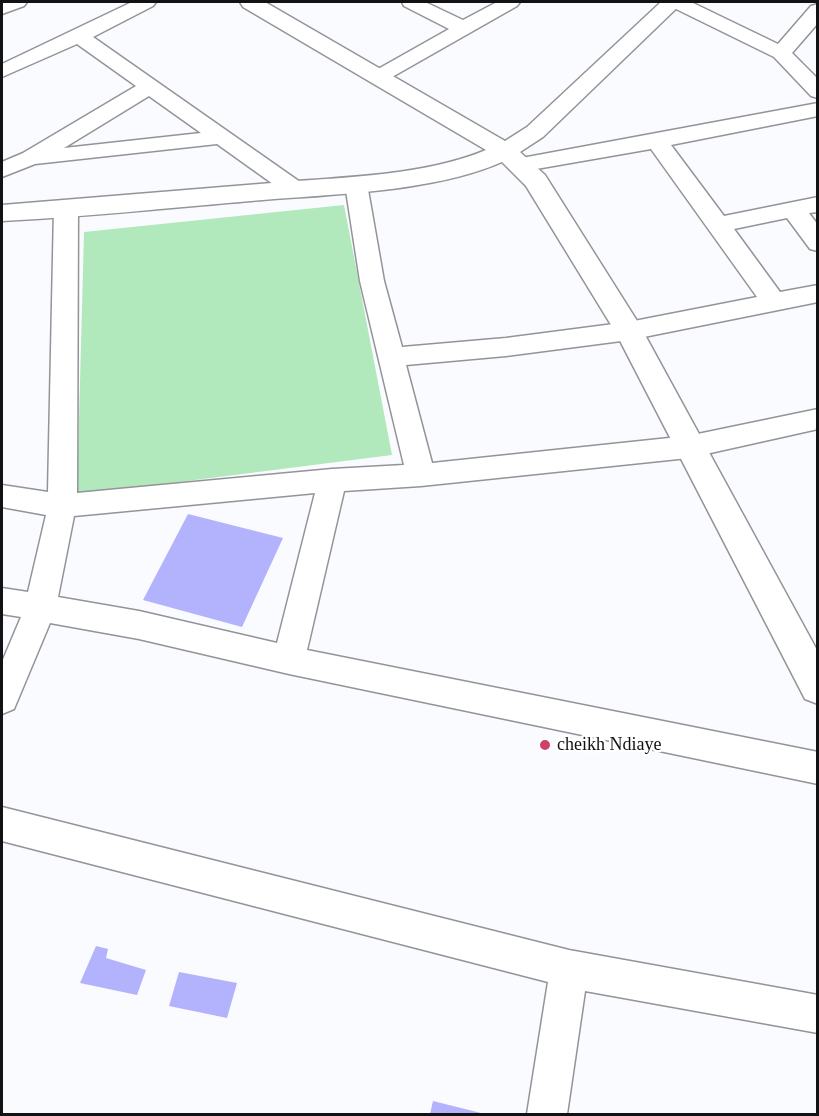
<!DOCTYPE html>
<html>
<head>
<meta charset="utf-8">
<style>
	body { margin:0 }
	#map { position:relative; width:819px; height:1116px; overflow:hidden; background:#fafbfe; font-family:"Times New Roman",serif }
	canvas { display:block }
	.frame { position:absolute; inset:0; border:3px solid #121214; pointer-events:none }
</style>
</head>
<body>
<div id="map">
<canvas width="819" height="1116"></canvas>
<div class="frame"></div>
</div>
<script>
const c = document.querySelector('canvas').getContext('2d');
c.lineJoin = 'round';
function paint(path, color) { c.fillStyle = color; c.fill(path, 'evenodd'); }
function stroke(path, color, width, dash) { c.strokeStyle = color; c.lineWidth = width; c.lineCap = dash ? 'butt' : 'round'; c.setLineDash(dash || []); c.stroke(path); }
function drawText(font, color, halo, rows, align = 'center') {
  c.font = font + ' "Times New Roman",serif'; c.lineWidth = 5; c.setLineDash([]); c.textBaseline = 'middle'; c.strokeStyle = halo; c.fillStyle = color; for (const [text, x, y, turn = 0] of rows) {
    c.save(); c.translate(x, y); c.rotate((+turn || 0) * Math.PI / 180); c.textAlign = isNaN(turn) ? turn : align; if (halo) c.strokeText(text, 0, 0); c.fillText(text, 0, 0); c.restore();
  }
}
paint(new Path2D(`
	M344,205L392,455L77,495L84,232Z`), '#b1e9bd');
paint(new Path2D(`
	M188,514L283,538L242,627L143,600Z
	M96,946L108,949L106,958L146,970L137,995L80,983Z
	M179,972L237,983L227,1018L169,1006Z
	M433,1101L485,1114H430Z`), '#b3b2fd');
const street = new Path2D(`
	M2,2H27L24,6L2,14Z
	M132,2H156L153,6L93,37L303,184L306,189L303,194L295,196L287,194L217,144L35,164L2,177V162L23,153L136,86L77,44L2,77V64ZM149,96L201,133L64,148Z
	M402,2H425L463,20L497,2H520L517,6L385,81L378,83L371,81L368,77L371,73L449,29L404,6Z
	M667,2H691L778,44L811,6L818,4V23L792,53L818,79V98L811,96L774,57L670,6Z
	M818,103V116L671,145L724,216L818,197V212L809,213L818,225V251L810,249L787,218L734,229L780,292L818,285V302L629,340L506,356L406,365L432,463L688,436L818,409V429L688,458L421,486L344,491L307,650L818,752V784L289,674L139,639L50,623L14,709L2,714V662L21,617L2,614V588L28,592L46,515L2,507V485L48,492L54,208L58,203L66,201L74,203L78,208L77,493L332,469L404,465L360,281L345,184L348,179L356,177L364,179L367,184L384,281L402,347L506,338L629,322L757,297L651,149L519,172L511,170L508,165L511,160ZM315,493L277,643L139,611L58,597L74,516Z
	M2,807L569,950L818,995V1033L585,991L567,1114H527L548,982L2,841Z`);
const secondary = new Path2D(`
	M240,2H265L505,141L527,127L661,2H683L543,137L520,152L545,175L639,324L818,652V704L805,699L616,333L526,186L502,162C432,193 328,194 251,201C168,208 85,217 2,221V205C96,197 190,190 284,182C348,177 427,175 486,150L243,7Z`);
stroke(street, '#939399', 3);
stroke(secondary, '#939399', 3);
paint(street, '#fff');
paint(secondary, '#fff');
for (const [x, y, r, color] of [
	[545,745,6,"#d04167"]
]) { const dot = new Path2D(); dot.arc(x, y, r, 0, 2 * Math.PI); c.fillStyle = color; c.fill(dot); stroke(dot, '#fff', 2); }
drawText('18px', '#121214', '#fff', [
	["cheikh Ndiaye",557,745]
], 'left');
</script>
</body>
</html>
